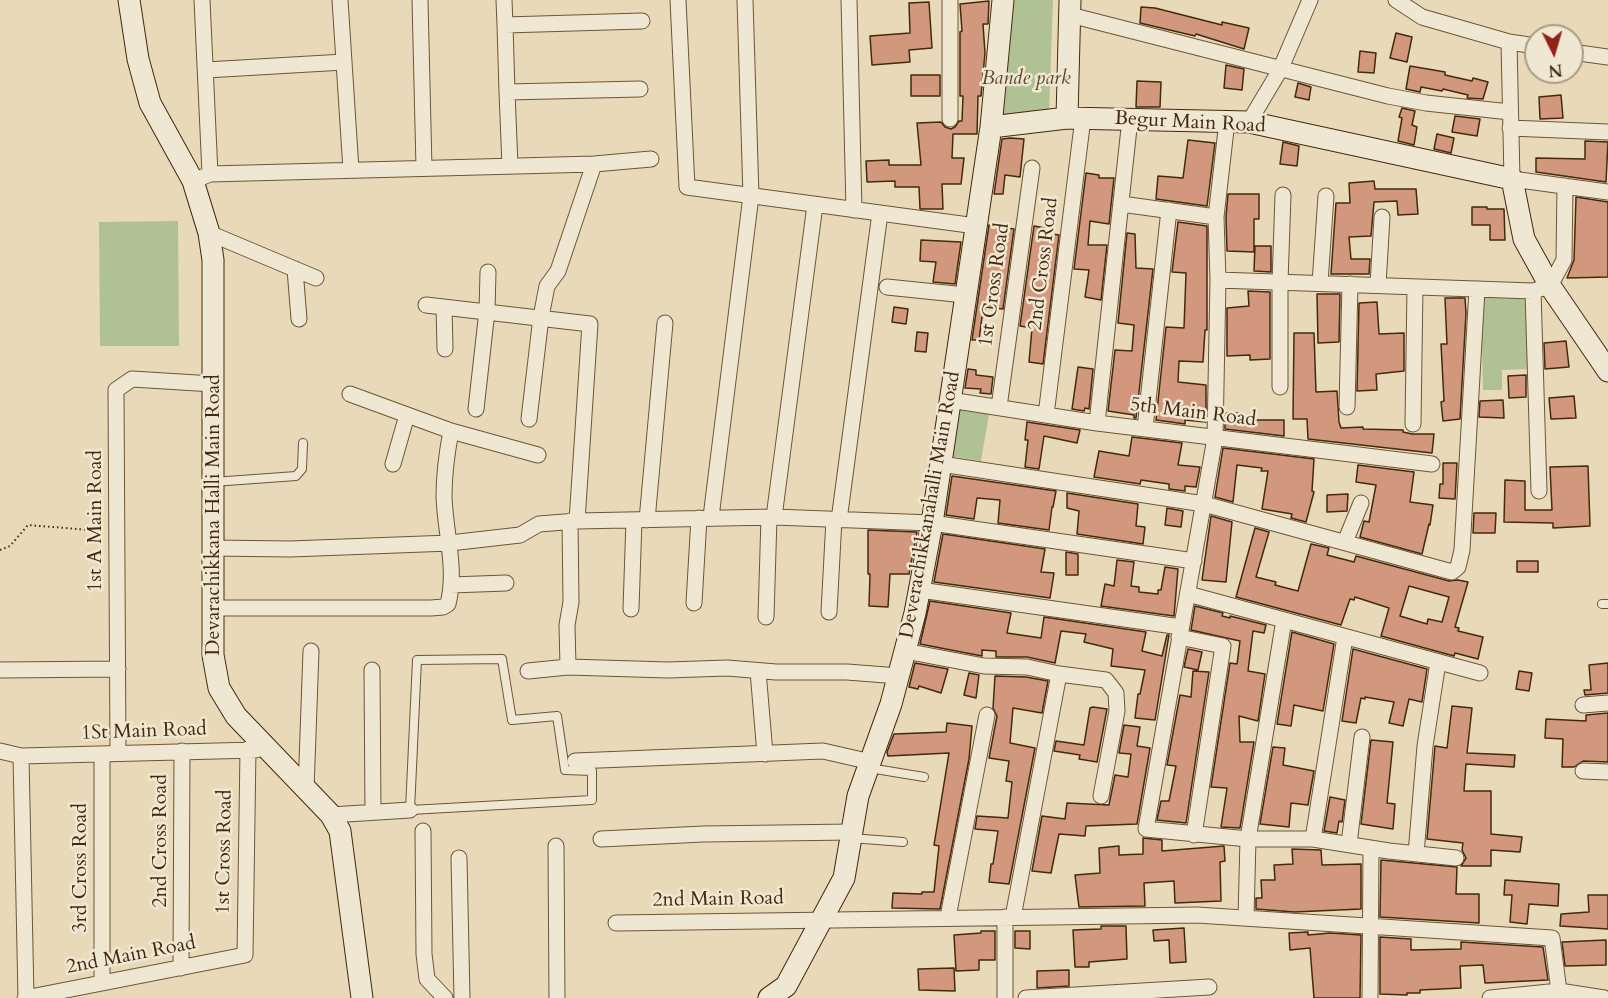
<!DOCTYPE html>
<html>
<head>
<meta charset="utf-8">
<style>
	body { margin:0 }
	#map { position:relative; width:1608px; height:998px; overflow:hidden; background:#e8dab9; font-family:Cardo,serif }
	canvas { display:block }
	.north { position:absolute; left:1524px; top:24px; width:60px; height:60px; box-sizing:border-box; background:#f0e7d2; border:2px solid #ab9b83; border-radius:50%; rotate:175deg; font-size:16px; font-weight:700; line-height:24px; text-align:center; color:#43290d }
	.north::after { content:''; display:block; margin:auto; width:21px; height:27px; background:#8f2418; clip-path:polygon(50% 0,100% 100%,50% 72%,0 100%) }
</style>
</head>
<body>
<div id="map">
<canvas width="1608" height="998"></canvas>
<div class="north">N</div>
</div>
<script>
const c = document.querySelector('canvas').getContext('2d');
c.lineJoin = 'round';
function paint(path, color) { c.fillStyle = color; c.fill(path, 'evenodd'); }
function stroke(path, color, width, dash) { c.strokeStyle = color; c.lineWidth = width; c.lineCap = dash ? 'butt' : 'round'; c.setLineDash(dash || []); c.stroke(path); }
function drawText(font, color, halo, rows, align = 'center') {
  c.font = font + ' Cardo,serif'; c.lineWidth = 5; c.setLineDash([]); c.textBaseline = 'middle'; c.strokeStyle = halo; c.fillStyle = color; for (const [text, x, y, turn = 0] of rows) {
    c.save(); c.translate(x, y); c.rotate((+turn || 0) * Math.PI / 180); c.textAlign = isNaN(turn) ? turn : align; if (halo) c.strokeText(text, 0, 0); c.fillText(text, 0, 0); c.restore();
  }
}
paint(new Path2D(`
	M1011,0H1053L1049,114L997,120Z
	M178,221L179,346H100L99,222Z
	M1481,297H1531L1532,369L1502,370V390H1483Z
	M957,409L989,414L981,461L949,456Z`), '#b0c194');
const building = new Path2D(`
	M989,1L988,24H983L985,53L981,96H978L977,134H953L952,158H964L961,184H942L943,209H920L919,187H895V181L867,182L866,161L889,160V165H921L917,123L941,122L945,127L951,129L955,127L959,121H962L963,96H960V32L962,31L960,4Z
	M929,2L932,48L909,50L910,62L872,65L870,36L910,33L909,3Z
	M1141,7L1155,8L1222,25V22L1249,28L1244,49L1196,34L1195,36L1140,23Z
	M1396,33L1412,37L1407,62L1390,58Z
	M1360,51L1376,53L1374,73L1358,72Z
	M1226,65L1244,69L1242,90L1224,88Z
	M1410,66L1445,72V75L1472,81L1473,78L1488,82L1483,99L1467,98L1468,95L1443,89L1442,91L1421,87L1420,92L1406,89Z
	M911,75H940V96H911Z
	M1137,81L1161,82L1160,107H1136Z
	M1298,83L1311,87L1309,100L1295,97Z
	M1561,95L1563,118L1540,119L1539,97Z
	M1402,108L1415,111L1412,125L1417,127L1414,145L1398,141L1402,118L1399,117Z
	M1455,116L1480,119L1477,136L1452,132Z
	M1437,134L1454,138L1451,153L1434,149Z
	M1010,138L1024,139L1020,177L1005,175L1003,194H994L1002,139Z
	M1188,140L1215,143L1207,206L1156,199L1158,176L1183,178Z
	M1585,141L1608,142L1606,182L1536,172V158L1585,159Z
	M1283,142L1299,146L1297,166L1280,164Z
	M1086,173L1099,175V178H1114L1109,224L1090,221L1088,245H1107L1101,300L1085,297L1089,270L1074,269Z
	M1374,181L1375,189H1416L1418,214L1398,215L1397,201L1374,202L1371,236L1349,237L1351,259H1370L1369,274H1331L1336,203H1350L1349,183Z
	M1228,194H1259V219H1254V252L1227,251L1226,217Z
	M1576,197L1608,202V277L1567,278L1574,260Z
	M1472,207H1487V209H1504L1505,240H1490V225H1472Z
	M1178,222L1207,226V330H1205L1203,362L1179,361L1178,382L1206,385V422L1185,420V424L1156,420L1166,327L1184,328L1186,273L1172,272Z
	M989,225L1014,229L1003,309L985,307L984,317H982L979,340H972Z
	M1034,226L1045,228L1044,233L1059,235L1043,364L1029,362L1032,328L1020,326Z
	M1127,233L1135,234L1136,268L1153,269L1136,418H1134V415L1108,411L1115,350L1132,351L1134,325L1118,323Z
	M921,240L961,242L955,284L933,282L936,262L920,261Z
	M1255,246H1271V272L1254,271Z
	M1248,291L1270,292V359L1250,360V355L1227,356V308L1249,306Z
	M1317,294H1340L1339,342L1318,343Z
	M1445,298H1465L1466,313L1460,419L1443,421L1441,402L1444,401L1441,344H1447Z
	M1377,302L1379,334L1404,333V371L1376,374L1377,390L1357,391L1359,303Z
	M894,307L908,309L906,324L892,322Z
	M917,332L928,333L926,352L915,351Z
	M1294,333H1314L1316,392L1337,391L1339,422L1341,428L1363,427V429L1403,430V432L1412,434H1434L1432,453L1308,439L1307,419H1293Z
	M1566,341L1569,367L1545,369L1544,343Z
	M1078,367L1093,369L1089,409L1085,408L1084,411L1072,409Z
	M968,369L976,370V375L993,377L991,394L980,393L981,389L965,388Z
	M1526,375V397L1509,398L1508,376Z
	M1574,396L1576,418L1551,419L1549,398Z
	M1503,400L1504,418L1479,417L1480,401Z
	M1225,413H1238V420H1284V436L1225,429Z
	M1027,422L1080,430L1077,443L1044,436L1039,469L1025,467L1028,440H1025Z
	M1132,437L1182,443L1178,465L1200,467L1196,487L1185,486V491L1169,489V484L1141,480L1140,484L1094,477L1099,451L1129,456Z
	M1223,448L1314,459L1312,491L1314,492L1306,522L1291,518L1292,514L1262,509L1268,471H1261L1262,468L1237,465L1233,502L1215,497Z
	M1443,463H1457L1455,499L1439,498L1440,484H1443Z
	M1358,465L1414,472L1410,502L1433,505L1430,525L1429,524L1422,554L1360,537L1364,521L1369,522L1376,485L1356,482Z
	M1588,466L1590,526L1553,528V523L1504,522L1505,480L1525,481V510H1552L1550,467Z
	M952,476L1056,491L1053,507H1052L1049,530L998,523L1000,500L977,498L974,519L946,515Z
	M1067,493L1138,504L1136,526L1145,527L1143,544L1077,534L1079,511L1067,508Z
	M1348,494L1347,511L1327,512V495Z
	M1167,508L1183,511L1181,527L1165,525Z
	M1474,513H1496L1495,533H1473Z
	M1211,516L1232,522L1226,582L1202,580Z
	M1255,528L1269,532L1256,577L1276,582L1275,585L1298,591L1311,544L1329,548L1327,555L1354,562L1356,556L1449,581L1458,580L1468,582L1455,627L1459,628L1458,631L1483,637L1478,659L1455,653L1454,656L1381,636L1389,608L1355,597L1354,600L1350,599L1341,625L1236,597ZM1409,586L1449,597L1442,622L1428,619L1427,624L1400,616Z
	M868,530L917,532L909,574H890L888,607L869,606L870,574H868Z
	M943,534L1045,549L1041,572L1054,573L1050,598L934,582Z
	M1066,552L1078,554V575H1066Z
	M1117,560L1134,562L1131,586L1139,587V592L1158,594V590H1161L1165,567L1178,569L1174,616L1101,606L1105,584L1114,586Z
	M1517,561H1538V572H1517Z
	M930,601L1011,613L1007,633L1041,638L1044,617L1146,632L1142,651L1162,656L1167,635H1169L1155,720L1135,718L1138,694H1140L1145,670L1111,666L1113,649L1084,642L1086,634L1061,631L1055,663L1027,657H996V651L982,650V656L920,644Z
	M1195,606L1223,613L1222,616L1230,618V616L1266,625L1264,633L1253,631L1248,671L1265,674L1258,721L1239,716L1240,742H1254L1240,828L1221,827L1227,788L1211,787L1230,663L1237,664L1240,641L1191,630Z
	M1292,632L1334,644L1323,711L1294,705L1291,726L1277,724Z
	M1188,649L1202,652L1198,670L1184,667Z
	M1353,649L1427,669L1422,702L1409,699L1403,726L1389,723L1394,702L1365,697V699L1361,698L1356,723L1342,721Z
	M915,663L948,669L941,693L919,686L918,689L909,687Z
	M1608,663V693L1585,695L1584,690H1591L1589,665Z
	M1193,671L1209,672L1186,823L1157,820L1161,801H1169L1176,766L1167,765L1180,695L1191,697Z
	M1519,671L1532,673L1529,691L1516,689Z
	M969,673L979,675L976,698L964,695Z
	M995,676L1026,677L1048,681L1042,713L1013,708L1010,743L1035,748L1009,884L989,882L991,864H993L998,831L975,829L977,816L1008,818L1012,782L1006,781L1009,761L989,758L997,716L993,708Z
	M1452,706L1472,708L1467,753L1515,755L1514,767L1466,764L1464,791H1491V834L1522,837L1520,852L1491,850V866H1461L1466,858L1462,850L1463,843L1427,839L1435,746L1447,748Z
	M1093,707L1107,709L1097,762L1079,759L1080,755L1054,751L1056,741L1084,745L1090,708Z
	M1608,713V762L1583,761L1574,767H1562L1563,739L1545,738L1546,719L1586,721V715Z
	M947,723L972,726L969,759L940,909L892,908L893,893L922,894V892H934L939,846L934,845L949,753L888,756L887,752L894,734L946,732Z
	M1124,725L1140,727L1137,746L1150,748L1137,824L1086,826L1085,836L1059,834L1051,873L1032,871L1042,816L1065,819L1067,803L1109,805L1115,775L1128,777L1131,754L1119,753Z
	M1371,740L1393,742L1387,803L1395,804L1393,829L1361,824Z
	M1273,747L1285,748L1283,765L1314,771L1308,805L1291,803L1289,827L1260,824Z
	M1330,797L1345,800L1342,822L1339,821L1337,833L1324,831Z
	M1143,838L1162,840V851L1224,846L1225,861L1220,862L1221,901L1175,903L1174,881L1144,883L1145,906L1079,907L1075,875L1100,873L1099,848L1119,846V855L1143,854Z
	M1292,849L1321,850L1322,865L1361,864V909L1294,912L1256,909V898H1262L1261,880H1275L1274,865L1293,864Z
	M1381,860L1457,867L1456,894H1479V923L1380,917Z
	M1505,880L1559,884L1558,906L1529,904L1527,924L1510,922L1512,895H1504Z
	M1588,895H1608V929L1560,926L1561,914L1589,912Z
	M1101,926H1126L1127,959L1089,962V967H1075L1073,930L1101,929Z
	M1184,928L1186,962L1170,963L1169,940L1154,941L1153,930Z
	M981,931H995V960H979V970L956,971L954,935L981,933Z
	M1015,931H1030V949L1015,948Z
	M1308,932V935L1330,933L1361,935L1360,998H1314L1310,948L1290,950L1289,933Z
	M1380,937L1411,939V950L1461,949V942L1543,947L1548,980L1485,983L1483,965L1460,966L1461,988L1420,990V993H1407V995L1380,994Z
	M1606,940V965L1565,966L1562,942Z
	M954,968L955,991L919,990L918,969Z
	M1069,970V986L1037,988V971Z`);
paint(building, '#d2987e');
stroke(building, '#43290d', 1.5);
const lane = new Path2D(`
	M213,482L296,476L302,469L303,443
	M1602,604H1608
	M502,659L512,720L557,716L565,770L592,771V800L410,810L417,660Z
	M869,768L924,777
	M851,838L903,842`);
const street = new Path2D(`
	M202,0L210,174
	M340,0L351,170
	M420,0L424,168
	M504,0L505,25
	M678,0L687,187L976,226
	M849,0L854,210
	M950,0V119
	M1396,0L1422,17L1509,42
	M1070,15L1388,96L1426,103L1510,112
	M1536,46L1509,42L1512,179L1608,192
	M1572,52L1608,57
	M206,70L344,62
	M507,92L505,25L642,21
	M1227,121L1216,217L1218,280L1215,438L1146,829L1248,839H1313L1389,851L1456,858
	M1249,122L1280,70L1310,0
	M1510,128L1608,132
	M510,166L507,92L640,89
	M193,181L210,174L594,164L651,159
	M1121,204L1216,217
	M209,233L316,278
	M295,269L299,319
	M1218,280L1533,291L1550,286L1564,260L1565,186
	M1320,283L1326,196
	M1378,285L1382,217
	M887,287L965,295
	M1533,291L1539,491
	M426,305L590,324L577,521
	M444,307L445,349
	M1280,387V282L1283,195
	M350,394L451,431L538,455
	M950,400L1097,423L1432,464
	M999,407L1032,168
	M1347,407L1350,284
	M476,409L487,311L488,272
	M1046,415L1083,118
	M529,419L541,317L547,286L558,271L594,164
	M1097,423L1130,119
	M1413,424L1415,287
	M1145,428L1169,210
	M393,464L407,415
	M941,464L1204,504L1452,572L1458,567L1462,550L1477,289
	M711,517L751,196L745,0
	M774,517L815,205
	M647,520L665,323
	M839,520L880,213
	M570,521L571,602L567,625L568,667L668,670L727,668L776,672H847L899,676
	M1345,542L1361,503
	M213,548L290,549L450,543L520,535L539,524L577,521L774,517L932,523L1194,561
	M451,585L506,583
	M920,590L1181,627
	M1188,594L1480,673
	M694,603L699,518
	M213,608H431L443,607L448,604C457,569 445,532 444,496C444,475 447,452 451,431
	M631,609L634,520
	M829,612L834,519
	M766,617L769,517
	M1179,637L1223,646L1194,835
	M905,651L984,666L1027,667L1059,674L1106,680L1116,693L1117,711L1101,796
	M0,670L118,669
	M372,670L373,812
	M528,671L568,667
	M758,671L765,754
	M1583,705L1608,703
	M0,751L21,756L256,750
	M118,753L116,390L132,379L213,384
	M102,754V983
	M21,756L26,998
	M575,761L823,751L871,762
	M1583,771L1608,772
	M306,790L311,651
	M331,815L410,810
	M423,831L424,954L427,979L445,998
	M601,839L703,834L852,832
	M1313,839L1345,637
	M1349,844L1362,737
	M556,846L557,998
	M1416,854L1425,746L1438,662
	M459,858L462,998
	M948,917L987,715
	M1005,917V998
	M1013,917L1059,674
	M1246,918L1248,839L1284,620
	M616,923L1197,915L1552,938L1559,991
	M181,968L182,751
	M25,998L245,955L248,749
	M1026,998L1209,987
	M1370,998L1371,848
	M1490,998L1559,991L1604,998`);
const secondary = new Path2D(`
	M129,0L138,59L150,103L193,181L209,233L213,260V655L219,688L236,716L331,815L340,831L362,998
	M1067,118L1070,0
	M991,127L1067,118L1249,122L1512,179L1524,239L1550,286L1608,371
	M769,998L786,986L844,878L858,796L891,704L915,613L932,523L991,127L1003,0`);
stroke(lane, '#6c5538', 10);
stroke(street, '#6c5538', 17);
stroke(secondary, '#43290d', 23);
stroke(new Path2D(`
	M0,550L10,546L28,525L102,531`), '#43290d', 2, [1.5, 3]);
stroke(lane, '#f0e7d2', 8);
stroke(street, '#f0e7d2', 15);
stroke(secondary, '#f0e7d2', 21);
drawText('italic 20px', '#594728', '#f0e7d2', [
	["Bande park",1026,79]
]);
drawText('20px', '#43290d', '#f0e7d2', [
	["Begur Main Road",1190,123,3],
	["2nd Cross Road",1044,264,-83],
	["1st Cross Road",995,285,-82],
	["5th Main Road",1193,413,7],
	["Deverachikkanahalli Main Road",931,505,-80],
	["Devarachikkana Halli Main Road",214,515,-90],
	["1st A Main Road",96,521,-90],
	["1St Main Road",144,732,-2],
	["2nd Cross Road",161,841,-90],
	["1st Cross Road",225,852,-89],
	["3rd Cross Road",81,868,-90],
	["2nd Main Road",718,900,-1],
	["2nd Main Road",131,956,-11]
]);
</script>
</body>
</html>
